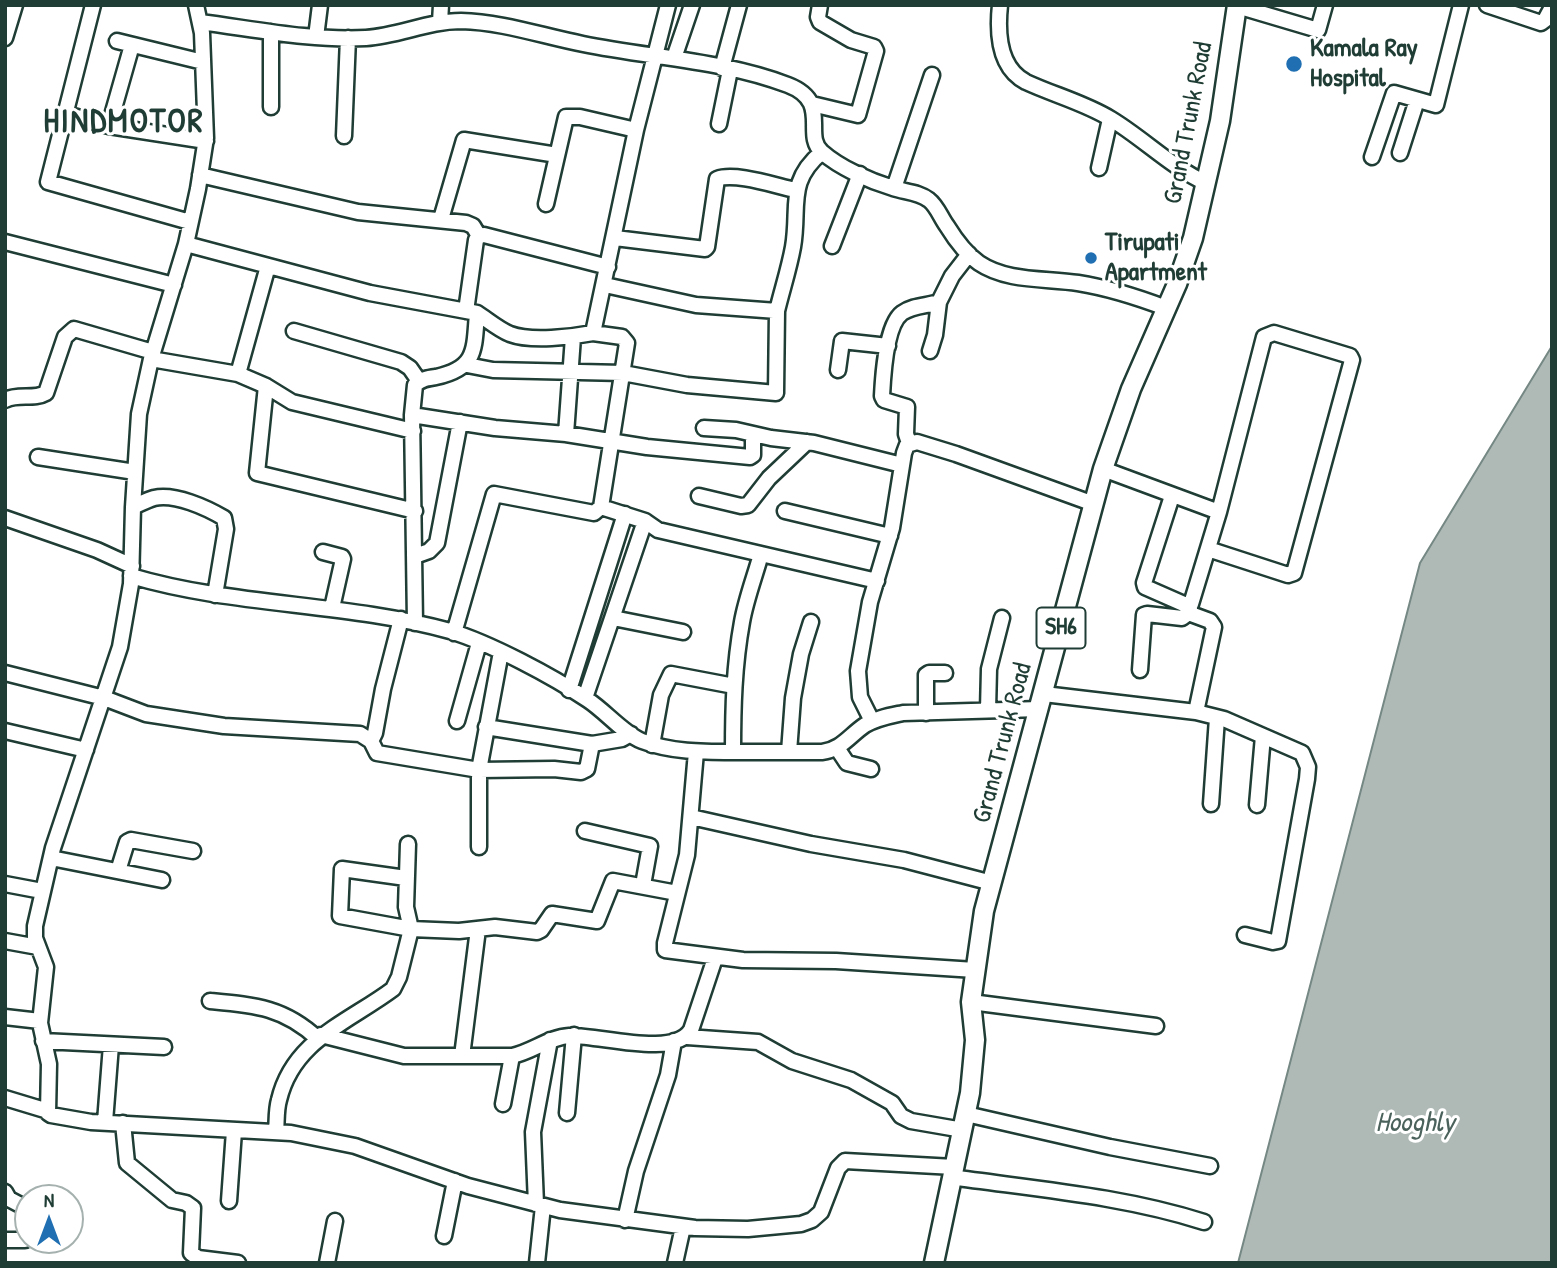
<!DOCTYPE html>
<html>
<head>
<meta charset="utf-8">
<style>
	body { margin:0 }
	#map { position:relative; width:1557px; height:1268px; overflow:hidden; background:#fff; font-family:"Patrick Hand",sans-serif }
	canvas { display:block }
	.frame { position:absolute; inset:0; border:7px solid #1f3d34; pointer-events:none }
	.north { position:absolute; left:14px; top:1184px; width:70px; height:70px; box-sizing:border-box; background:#fff; border:2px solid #a5b1ae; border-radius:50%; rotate:0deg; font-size:19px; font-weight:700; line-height:28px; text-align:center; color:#1f3d34 }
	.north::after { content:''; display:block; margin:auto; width:24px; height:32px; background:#1f6fb2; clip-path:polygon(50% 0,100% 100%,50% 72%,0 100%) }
</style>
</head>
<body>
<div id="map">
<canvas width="1557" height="1268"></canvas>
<div class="frame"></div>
<div class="north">N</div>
</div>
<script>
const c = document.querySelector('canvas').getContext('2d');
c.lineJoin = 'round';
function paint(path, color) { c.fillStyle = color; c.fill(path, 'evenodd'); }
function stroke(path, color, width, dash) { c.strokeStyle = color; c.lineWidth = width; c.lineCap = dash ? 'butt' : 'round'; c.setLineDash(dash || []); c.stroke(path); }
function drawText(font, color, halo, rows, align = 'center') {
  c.font = font + ' "Patrick Hand",sans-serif'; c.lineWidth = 6; c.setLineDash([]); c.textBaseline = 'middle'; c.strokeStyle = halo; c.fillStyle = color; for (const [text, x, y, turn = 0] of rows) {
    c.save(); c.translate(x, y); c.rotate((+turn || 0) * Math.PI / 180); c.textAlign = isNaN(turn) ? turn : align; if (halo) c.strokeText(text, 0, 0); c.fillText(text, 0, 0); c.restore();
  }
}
const water = new Path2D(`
	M1552,346V1263H1238L1420,563Z`);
paint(water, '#afbab7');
stroke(water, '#758883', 2);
const minor = new Path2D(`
	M93,5L48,182L190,222
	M196,5L202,33L206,138L198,189L186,244L151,359L139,414L133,507L131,584L120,647L53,848L35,926V938L46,967L40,1023L49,1064L48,1113L51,1115L91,1122L291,1133L355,1146L468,1186L560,1210L695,1228L748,1229L801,1224L812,1220L821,1212L838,1168L845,1161L954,1167
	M1000,5C997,33 999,68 1026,82C1054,95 1085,103 1111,119C1144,139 1171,167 1206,183
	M1487,5L1541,23L1545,20L1552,7
	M1237,6L1318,30L1325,5
	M200,22C255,29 311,41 366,38C399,36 428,21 461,21C503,22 542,36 583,44C651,58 723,60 788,85C832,102 802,135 822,152C840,168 870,181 893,188C905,192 919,192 929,200C937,206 941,218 947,226C955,239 966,254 979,263C1007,282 1046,278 1078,283C1109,288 1137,297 1166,308
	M440,22L441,5
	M316,37L320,5
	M5,38L15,5
	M117,41L203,62
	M674,58L692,5
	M722,68L739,5
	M812,104L858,115L876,51L874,47L851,40L820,22L818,17L820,5
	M271,107V32
	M66,114L109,126L206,141
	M719,124L730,70
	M109,126L132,45
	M344,136L348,38
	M1400,153L1417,100
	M1372,157L1394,93L1436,105L1461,5
	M1099,168L1110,119
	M200,175L358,212L466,223L473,226L479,236
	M894,188L932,75
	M546,204L566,117H580L636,130
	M441,219L464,140L557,155
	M615,238L705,249L707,247L717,179C735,172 776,186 796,190
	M5,242L174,285
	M186,244L370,293L477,313
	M832,246L860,174
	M466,311L476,240L479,236L484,235L608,267
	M777,311C782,290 789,269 793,247C800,207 786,182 822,152
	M294,331L401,362L410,368L419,381
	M593,333L622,337L627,343L601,507L645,521L658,530L877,581
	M930,351L935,335L939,302
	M151,359L238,374L266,386L292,402L413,431
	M467,365L493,370L623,373L687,385L776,393L777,311L696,305L605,285
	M838,370L842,341L888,346
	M238,374L268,266
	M266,386L257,473L415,511
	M5,400C18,393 34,400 46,393L65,337L74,329L153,352
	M412,415L495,428L566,434L647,447L750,457L753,455V434
	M704,428L736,430L771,438L814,443L902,465
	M566,434L573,337
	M909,443L906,434L907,407L884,400L882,396C883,376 886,325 902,313C913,305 927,306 939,302L952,276L969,254
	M38,457L135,472
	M1103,469L1219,512L1264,337L1274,333L1350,356L1352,360L1294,573L1288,575L1208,549
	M699,496L741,506L748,505L769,478L807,442
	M1172,496L1144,583L1145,587L1186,605L1191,604L1219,512
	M133,507C140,504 147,500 154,498C175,493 207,508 224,518L226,529L215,595
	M785,511L890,536
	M5,518L97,550L132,566
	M323,552L342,557L343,559L332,608
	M415,556L429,551L437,543L460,422
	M131,576C236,607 344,602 450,631C490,643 552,676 588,700C605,711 624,734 642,741C671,752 702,752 732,752C762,752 792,752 822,752C841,750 850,735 865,725C877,718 889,716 903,713L1040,709
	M1189,605L1191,614L1210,621L1214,627L1196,712
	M613,618L683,632
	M415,623L412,415L415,385C421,379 428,378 436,377C477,368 474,350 477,313C488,320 498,329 510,334C531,342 572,337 593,333L636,130L668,5
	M454,633L494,494L594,513L601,507
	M1140,670L1144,615L1147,614L1182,618L1190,612
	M5,673L104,698L146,714L224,726L360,734L371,741L377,753L479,770L554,769L581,772L587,769L592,744L622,739L631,734
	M569,690L625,514
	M1044,694L1196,712L1224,719L1302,753L1308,767L1307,779L1278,941L1273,942L1245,935
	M585,698L645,521
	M988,710L989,669L1002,618
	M926,713V675L929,673H945
	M457,721L479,643
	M872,721L860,697L858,671L870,602L892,528L904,453L907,445L917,442L956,454L1094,504
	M486,727L592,744
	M5,731L86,750
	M371,741L375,733L383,689L401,619
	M652,745L661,695L671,674L734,686
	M837,748L847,763L871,769
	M696,752L687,855L665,943V950L743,960L836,961L975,970
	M733,752C733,708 734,666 742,622C746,599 755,576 761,554
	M789,752L793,698L801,654L811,622
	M1211,804L1217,718
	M1257,805L1263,736
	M691,817L811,844L904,860L992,883
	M585,831L650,846L643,885
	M479,847V770L501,652
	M51,858L162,880
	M118,871L127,842L131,840L193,851
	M406,878L342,869L340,916L411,929L406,907L408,844
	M5,884L42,891
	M5,941L38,947
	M210,1001C254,1005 284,1007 318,1039
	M971,1002L1156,1026
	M5,1017L40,1021
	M321,1035L404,1056H512C532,1052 549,1037 569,1036C597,1034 673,1059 691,1030L715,958
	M687,1037L758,1042L792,1061L851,1080L892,1103L901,1116L911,1121L963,1130
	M43,1041L164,1047
	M462,1056L478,929
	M5,1098L48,1111
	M503,1104L512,1056
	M567,1113L574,1035
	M966,1114L1110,1147L1210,1166
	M105,1122L111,1045
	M123,1123L127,1163L172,1200L186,1203L193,1208L191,1253L198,1258L238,1263
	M276,1132C277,1122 276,1110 279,1100C293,1040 349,1022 393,989L399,977L411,929L459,931L495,927L537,932L541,930L552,914L597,921L613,881L677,893
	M951,1177C1035,1189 1123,1196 1204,1222
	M5,1192L9,1199L28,1209
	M229,1201L234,1131
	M536,1204L533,1132L550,1040
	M625,1220L636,1171L668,1075L674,1041
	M444,1236L455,1181
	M5,1240H25L28,1218
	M327,1263L335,1221
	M537,1263L543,1206
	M675,1263L683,1227`);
const major = new Path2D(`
	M934,1263L970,1093L975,1040L971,1002L984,911L1103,469L1131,389L1177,284L1193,238L1220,121L1237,5`);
stroke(minor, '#1f3d34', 19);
stroke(major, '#1f3d34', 23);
stroke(minor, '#fff', 14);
stroke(major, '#fff', 18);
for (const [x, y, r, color] of [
	[1294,64,9,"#1f6fb2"],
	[1091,258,7,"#1f6fb2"]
]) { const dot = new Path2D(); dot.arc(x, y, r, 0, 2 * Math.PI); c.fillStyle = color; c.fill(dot); stroke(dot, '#fff', 2.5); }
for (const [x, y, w] of [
	[1061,628,49]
]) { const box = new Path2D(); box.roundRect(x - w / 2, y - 20.5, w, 41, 5); c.fillStyle = '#fff'; c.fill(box); stroke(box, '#1f3d34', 2); }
drawText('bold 24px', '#1f3d34', null, [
	["SH6",1061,628]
]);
drawText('bold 26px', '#1f3d34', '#fff', [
	["Kamala Ray",1310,49],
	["Hospital",1310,79],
	["Tirupati",1105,243],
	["Apartment",1105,273]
], 'left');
drawText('26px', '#1f3d34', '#fff', [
	["Grand Trunk Road",1189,123,-79],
	["Grand Trunk Road",1003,743,-75]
]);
drawText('italic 28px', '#4a625b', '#fff', [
	["Hooghly",1415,1124]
]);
c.letterSpacing = '2px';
drawText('bold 33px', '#1f3d34', '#fff', [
	["HINDMOTOR",124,123]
]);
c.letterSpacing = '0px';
</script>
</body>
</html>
